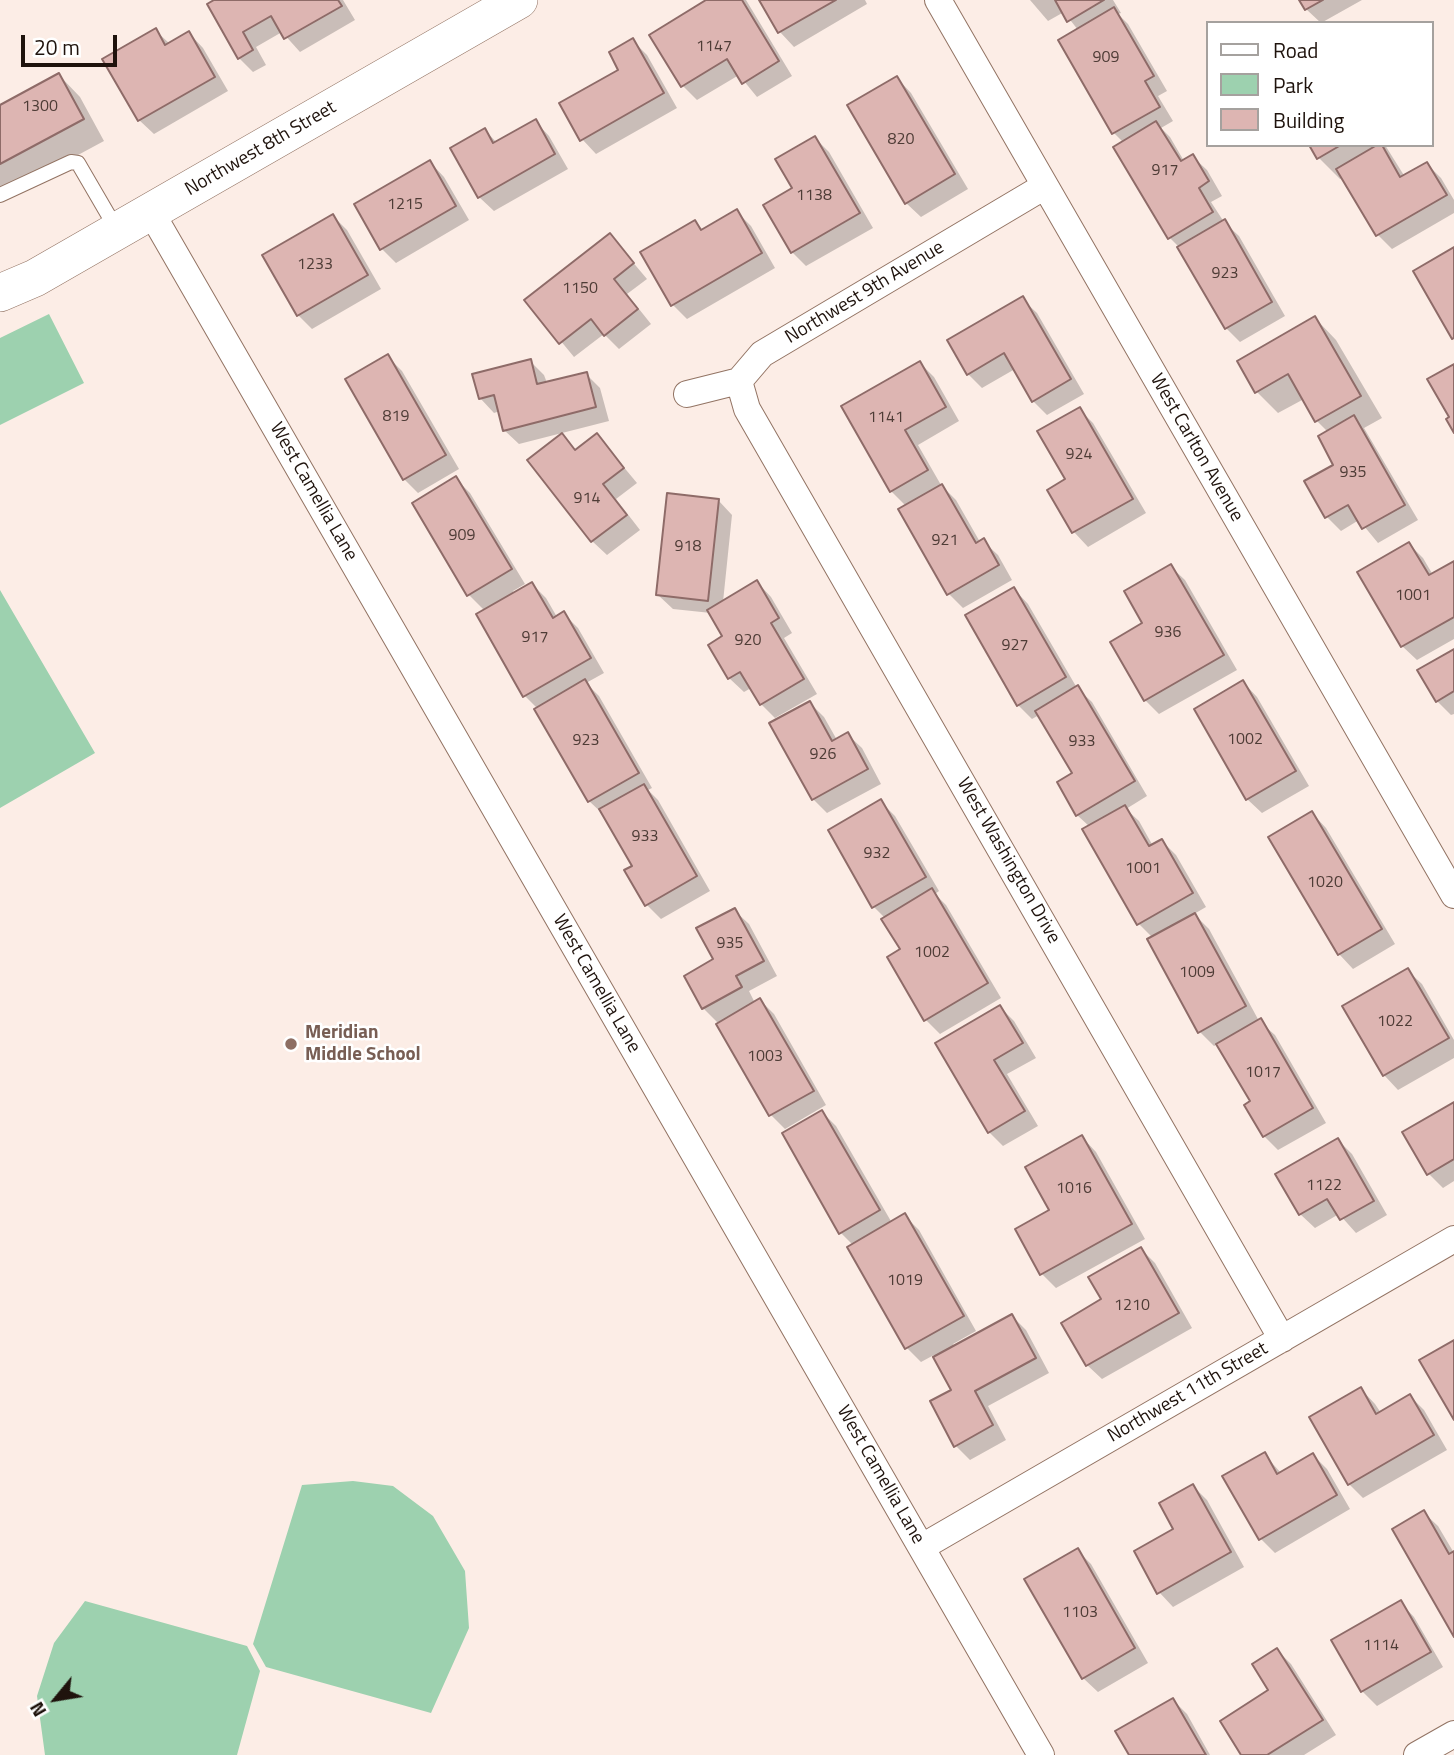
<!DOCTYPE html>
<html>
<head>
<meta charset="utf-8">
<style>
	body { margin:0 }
	#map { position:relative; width:1454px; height:1755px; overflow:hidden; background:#fcede6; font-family:"Titillium Web",sans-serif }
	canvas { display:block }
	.legend { position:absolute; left:1206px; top:21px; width:228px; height:126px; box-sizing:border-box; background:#fff; border:2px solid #a5a19e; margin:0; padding:9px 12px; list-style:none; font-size:21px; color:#1f130d }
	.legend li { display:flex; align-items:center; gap:14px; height:35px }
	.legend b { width:35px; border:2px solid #a5a19e }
	.north { position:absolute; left:21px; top:1664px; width:70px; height:70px; -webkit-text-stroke:5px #fff; paint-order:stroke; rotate:240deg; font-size:19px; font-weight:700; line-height:28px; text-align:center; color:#1f130d }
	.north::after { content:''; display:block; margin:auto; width:24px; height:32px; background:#1f130d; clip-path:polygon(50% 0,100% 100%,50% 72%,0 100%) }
	.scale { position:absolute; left:21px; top:35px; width:96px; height:32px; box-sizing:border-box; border:4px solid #1f130d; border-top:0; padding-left:9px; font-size:21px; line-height:24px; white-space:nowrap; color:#1f130d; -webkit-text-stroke:5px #fff; paint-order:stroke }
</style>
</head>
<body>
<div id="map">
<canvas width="1454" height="1755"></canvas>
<ul class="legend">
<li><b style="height:9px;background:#fff"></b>Road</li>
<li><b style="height:19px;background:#9dd1af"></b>Park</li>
<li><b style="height:19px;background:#ddb5b2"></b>Building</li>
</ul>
<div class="north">N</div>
<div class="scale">20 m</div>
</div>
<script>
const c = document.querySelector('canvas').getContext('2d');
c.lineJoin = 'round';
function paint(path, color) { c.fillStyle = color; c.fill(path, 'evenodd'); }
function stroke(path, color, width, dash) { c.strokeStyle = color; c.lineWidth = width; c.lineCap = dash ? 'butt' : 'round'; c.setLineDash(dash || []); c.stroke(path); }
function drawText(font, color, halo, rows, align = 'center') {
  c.font = font + ' "Titillium Web",sans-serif'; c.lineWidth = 5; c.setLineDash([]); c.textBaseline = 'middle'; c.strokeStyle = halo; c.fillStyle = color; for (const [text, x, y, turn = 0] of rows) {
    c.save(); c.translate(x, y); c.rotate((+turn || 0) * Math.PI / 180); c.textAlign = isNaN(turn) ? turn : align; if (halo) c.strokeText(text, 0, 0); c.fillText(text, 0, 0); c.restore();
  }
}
paint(new Path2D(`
	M49,314L84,383L0,425V338Z
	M0,590L95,753L0,808Z
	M353,1481L393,1486L433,1516L465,1571L469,1628L431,1713L266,1667L253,1644L302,1485Z
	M85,1601L247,1646L260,1671L237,1755H45L37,1696L54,1643Z`), '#9dd1af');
paint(new Path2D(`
	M217,0H343L355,20L300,52L282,32L256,47L266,65L253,72L239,58Z
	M709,0H746L792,76L757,97L739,75L697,100L683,86L652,35Z
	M761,0H865L867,4L794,47L780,32Z
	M1030,0H1113L1121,13L1118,14L1128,24L1167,91L1158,96L1173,121L1161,128L1170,137L1184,161L1192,156L1207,170L1222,196L1211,202L1224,222L1239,236L1285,316L1240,342L1226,328L1180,248L1170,238L1124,143L1114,133L1060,40L1078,30L1064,12L1048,21Z
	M1301,0H1362L1321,23L1306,9Z
	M156,31L170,44L189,33L203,48L228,91L154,134L139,120Z
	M633,41L647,55L677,108L596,154L582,139L621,70Z
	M59,75L80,97L104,141L0,197V107Z
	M897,78L911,93L968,189L921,217L906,203Z
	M535,121L549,136L568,169L494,211L479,197L485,130L497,143Z
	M815,138L829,152L873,228L806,266L792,252L794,189Z
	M1311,145H1385L1405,177L1427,164L1441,178L1454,200V213L1392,249L1378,235L1344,177L1340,179L1319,158Z
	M430,162L444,177L469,220L396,263L382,249Z
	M737,212L751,226L775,268L687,319L673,305L695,222L704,231Z
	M333,216L347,230L381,289L312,329L298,315Z
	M610,235L647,279L627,294L651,324L619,349L604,334L574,357L527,300Z
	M1022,299L1037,313L1084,394L1047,415L1033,401L1015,369L982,388L968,374Z
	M1315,318L1336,340L1382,418L1364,428L1418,520L1378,543L1359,520L1341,531L1327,517L1336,465L1328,432L1317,421L1304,399L1278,413L1257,392Z
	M388,357L402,371L459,469L418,493L404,479Z
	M530,361L544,375L547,383L586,374L600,388L609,421L519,444L504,430L500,411L494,413L480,398Z
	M920,363L934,377L959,421L918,445L941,485L956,500L980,542L983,541L998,555L1012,580L963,608L949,594L906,506L891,491Z
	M1079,409L1093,423L1146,513L1088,547L1074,532L1050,490L1068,480Z
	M597,435L637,483L616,499L640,530L607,555L592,541L529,460L562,436L577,451Z
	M456,479L470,493L525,584L513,591L514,594L532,584L546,598L557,617L564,614L578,628L604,673L586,683L599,696L652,788L648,790L658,800L710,891L661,919L647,905L627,871L634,866L604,815L589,801L537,708L525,696L485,611L469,595Z
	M718,500L732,515L723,602L757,582L771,597L792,633L784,638L817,694L775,718L761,704L751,688L744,692L729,678L710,646L724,637L711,613L673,609L658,595Z
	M1409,544L1423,558L1433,575L1454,563V639L1417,660L1402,646L1360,572Z
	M1170,566L1185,580L1237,670L1159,714L1145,700V624Z
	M1014,589L1028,604L1077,688L1092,702L1147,796L1126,809L1139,821L1153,846L1162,841L1176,855L1206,907L1194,914L1209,929L1259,1021L1275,1035L1326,1123L1278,1150L1264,1136L1252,1102L1218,1044L1214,1046L1200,1032L1153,938L1139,924L1090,827L1077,815L1074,774L1039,715L1032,719L1018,705Z
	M1454,651V714L1451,715L1437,701Z
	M1243,682L1257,697L1309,786L1262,813L1247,799Z
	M810,703L824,717L837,740L847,734L862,748L881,784L827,813L813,799Z
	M881,802L895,816L939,891L935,894L946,905L1001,998L940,1034L926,1020L889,958L902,950L885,918L874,907Z
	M1312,813L1326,828L1395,944L1353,969L1339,954Z
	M734,910L749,924L777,976L749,991L755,1003L760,1000L774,1014L826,1105L785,1129L771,1115L719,1024L703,1008L686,976L716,960Z
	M1407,970L1422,984L1454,1040V1058L1398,1090L1384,1075L1344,1006Z
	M1000,1007L1014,1021L1036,1058L1007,1074L1038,1126L1003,1146L989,1132L937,1044Z
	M1454,1104V1181L1443,1188L1428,1173Z
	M822,1112L836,1126L892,1223L905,1216L919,1230L976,1331L953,1344L955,1347L1012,1316L1026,1330L1049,1373L988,1406L1006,1440L970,1460L956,1446L953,1390L934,1355L921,1362L907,1348L853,1245L841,1233Z
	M1082,1137L1096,1152L1145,1239L1056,1288L1042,1274L1017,1230L1051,1211Z
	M1338,1140L1352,1154L1387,1215L1356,1233L1339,1214L1315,1228L1300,1214Z
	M1141,1249L1155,1263L1192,1328L1102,1379L1087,1365L1103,1300Z
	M1361,1389L1375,1404L1381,1413L1410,1396L1424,1410L1447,1450L1363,1498L1349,1484Z
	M1264,1454L1281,1473L1313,1455L1327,1469L1350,1509L1275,1553L1261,1539Z
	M1193,1486L1207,1500L1244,1567L1173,1607L1159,1592L1175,1530Z
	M1423,1512L1438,1526L1454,1553V1633Z
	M1077,1550L1091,1564L1148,1663L1098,1692L1083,1678Z
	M1400,1602L1414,1617L1443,1667L1377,1706L1362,1691L1333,1641Z
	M1277,1650L1291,1664L1336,1735L1304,1755H1243L1271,1691Z
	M1173,1700L1187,1714L1210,1755H1131Z`), '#0003');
const building = new Path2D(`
	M214,0H338L342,6L284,39L271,16L243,32L253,50L238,59L207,4Z
	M706,0H742L779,61L742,84L727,59L681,87L649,35Z
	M759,0H836L778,33Z
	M1055,0H1104L1067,22Z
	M1299,0H1323L1305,10Z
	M1114,7L1154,76L1145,81L1160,107L1112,134L1058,40Z
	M156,28L165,45L189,31L215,77L138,121L102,59Z
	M633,38L664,93L580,141L559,103L618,70L609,52Z
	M59,73L84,119L0,164V105Z
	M897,76L955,174L905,204L847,105Z
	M536,119L555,154L478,198L450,148L485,128L493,143Z
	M1156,121L1181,161L1193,154L1209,181L1199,188L1213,212L1168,239L1113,147Z
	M815,136L860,213L791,253L763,205L792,188L775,159Z
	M1309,145H1341L1317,159Z
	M1377,145H1382L1400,177L1427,162L1447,195L1376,236L1336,169Z
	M430,160L456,206L380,250L354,204Z
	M737,209L762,253L671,306L640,252L695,220L701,230Z
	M333,214L368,275L297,316L262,255Z
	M1225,219L1272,302L1225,329L1177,247Z
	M610,233L634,263L614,279L638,309L604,336L591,319L559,344L524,300Z
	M1454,247V338L1452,339L1413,271Z
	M1023,296L1071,379L1032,402L1004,353L967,375L947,340Z
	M1315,316L1361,396L1315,422L1288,374L1255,393L1237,361Z
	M388,354L446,455L403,480L345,379Z
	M531,359L537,384L587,372L596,407L503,431L494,395L479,399L472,374Z
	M920,361L946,407L905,430L928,470L890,492L841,406Z
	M1454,364V433L1446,419L1449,417L1427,379Z
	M1080,407L1133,499L1072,533L1047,490L1065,479L1037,431Z
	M1354,415L1405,505L1362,529L1348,505L1325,518L1304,481L1333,465L1318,436Z
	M562,433L575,450L597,433L624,468L603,484L627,515L591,542L527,460Z
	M456,476L512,569L467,596L412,503Z
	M942,484L976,543L984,538L999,565L947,595L898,509Z
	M667,493L719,499L708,601L656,595Z
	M1409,542L1429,575L1454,561V617L1401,647L1357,572Z
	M1171,564L1224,655L1144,701L1110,642L1142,623L1124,591Z
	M757,580L779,618L771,623L804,679L760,705L740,672L728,679L708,645L722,636L707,610Z
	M532,582L553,618L564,611L591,658L523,697L476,614Z
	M1014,587L1066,677L1017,706L965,615Z
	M1454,649V691L1436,702L1417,670Z
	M585,679L639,773L588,802L534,709Z
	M1243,680L1296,771L1246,800L1194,709Z
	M1078,685L1135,781L1076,816L1057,782L1072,773L1035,711Z
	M810,701L832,741L848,732L868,769L812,800L769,723Z
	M644,784L697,876L645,906L624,870L632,866L599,809Z
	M881,799L926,877L872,908L828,830Z
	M1125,805L1149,846L1162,839L1193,893L1137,925L1082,829Z
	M1312,811L1382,929L1338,955L1268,837Z
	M932,888L988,983L924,1021L887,957L900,949L881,919Z
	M735,908L764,961L736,976L742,987L702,1009L684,976L713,959L696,928Z
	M1195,913L1246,1006L1198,1033L1147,939Z
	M1408,968L1449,1038L1383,1076L1342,1006Z
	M760,998L814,1091L769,1116L716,1024Z
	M1000,1005L1023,1043L994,1060L1025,1111L988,1133L935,1043Z
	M1261,1018L1313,1108L1263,1137L1244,1105L1250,1101L1216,1044Z
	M1454,1102V1159L1427,1175L1402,1132Z
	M822,1110L880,1210L839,1234L782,1133Z
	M1082,1135L1132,1224L1040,1275L1015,1229L1049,1210L1025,1167Z
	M1338,1138L1374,1201L1340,1220L1327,1199L1299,1215L1275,1174Z
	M905,1213L964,1316L905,1349L847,1247Z
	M1141,1247L1179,1313L1086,1366L1061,1323L1101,1299L1088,1277Z
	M1012,1314L1036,1358L975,1391L993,1425L954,1447L930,1401L951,1390L933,1357Z
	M1454,1340V1420L1419,1360Z
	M1361,1387L1376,1414L1410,1394L1434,1435L1348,1485L1309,1417Z
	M1265,1452L1277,1474L1313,1453L1337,1495L1259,1540L1222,1476Z
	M1193,1484L1231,1552L1157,1594L1134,1551L1173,1529L1159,1503Z
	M1424,1510L1449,1554L1454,1551V1637L1392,1529Z
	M1078,1548L1135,1648L1082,1679L1024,1579Z
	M1401,1600L1431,1652L1361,1692L1331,1640Z
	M1277,1648L1323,1720L1267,1755H1241L1220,1721L1268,1690L1252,1664Z
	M1173,1698L1206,1755H1129L1115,1731Z`);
paint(building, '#ddb5b2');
stroke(building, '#8e6b68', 2);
const lane = new Path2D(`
	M0,195L71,162L78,163L117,230`);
const street = new Path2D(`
	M938,0L1454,895
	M151,212L1041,1755
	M739,381L747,409L1282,1339
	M687,394L739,381L762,354L1045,186
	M922,1547L1454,1239
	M1417,1755L1454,1734`);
const secondary = new Path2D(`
	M0,293L35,278L519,0`);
stroke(lane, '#927363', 16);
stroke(street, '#927363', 28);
stroke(secondary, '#927363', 38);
stroke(lane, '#fff', 14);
stroke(street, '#fff', 26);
stroke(secondary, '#fff', 37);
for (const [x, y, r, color] of [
	[291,1044,7,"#8d6e63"]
]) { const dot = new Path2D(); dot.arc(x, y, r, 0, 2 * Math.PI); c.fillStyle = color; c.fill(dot); stroke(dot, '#fff', 2.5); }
drawText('16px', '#4e3c36', null, [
	["1147",714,47],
	["909",1106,58],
	["1300",40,107],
	["820",901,140],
	["917",1165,171],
	["1138",814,196],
	["1215",405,205],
	["1233",315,265],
	["923",1225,274],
	["1150",580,289],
	["819",396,417],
	["1141",886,418],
	["924",1079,455],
	["935",1353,473],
	["914",587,499],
	["909",462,536],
	["921",945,541],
	["918",688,547],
	["1001",1413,596],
	["936",1168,633],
	["917",535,638],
	["920",748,641],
	["927",1015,646],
	["1002",1245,740],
	["923",586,741],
	["933",1082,742],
	["926",823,755],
	["933",645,837],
	["932",877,854],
	["1001",1143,869],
	["1020",1325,883],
	["935",730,944],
	["1002",932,953],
	["1009",1197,973],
	["1022",1395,1022],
	["1003",765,1057],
	["1017",1263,1073],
	["1122",1324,1186],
	["1016",1074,1189],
	["1019",905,1281],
	["1210",1132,1306],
	["1103",1080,1613],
	["1114",1381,1646]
]);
drawText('19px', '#1f130d', '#fff', [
	["Northwest 8th Street",261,149,-30],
	["Northwest 9th Avenue",865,293,-31],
	["West Carlton Avenue",1196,448,60],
	["West Camellia Lane",313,492,60],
	["West Washington Drive",1008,861,60],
	["West Camellia Lane",596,984,60],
	["Northwest 11th Street",1188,1393,-30],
	["West Camellia Lane",880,1475,60]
]);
drawText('bold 19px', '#785e54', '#fff', [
	["Meridian",305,1033],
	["Middle School",305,1055]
], 'left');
</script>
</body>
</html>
